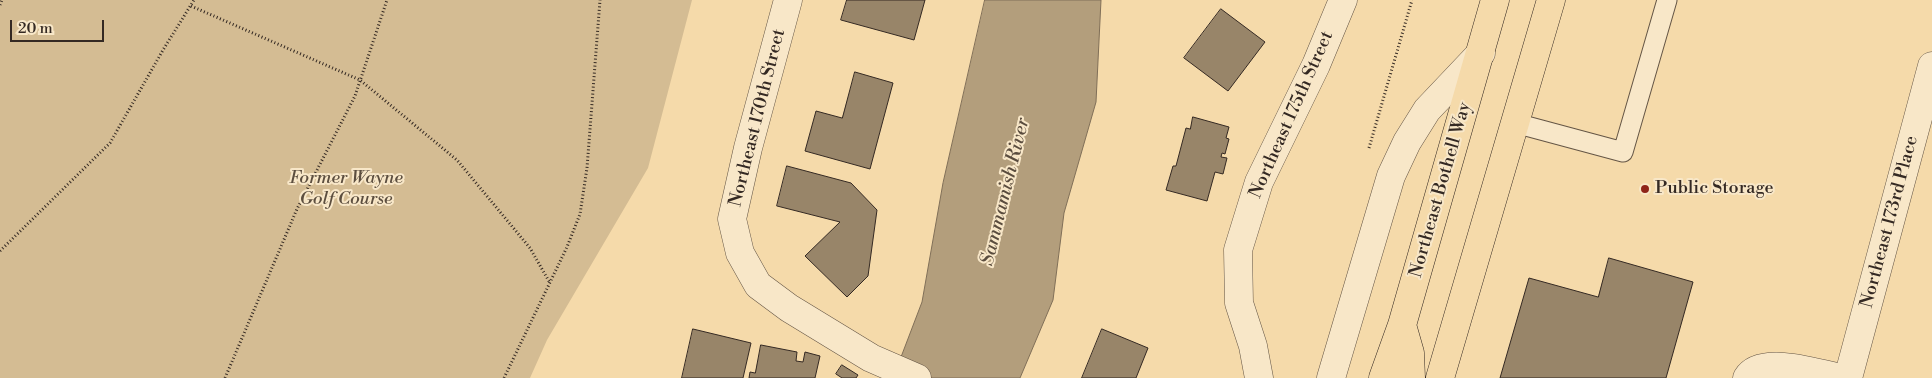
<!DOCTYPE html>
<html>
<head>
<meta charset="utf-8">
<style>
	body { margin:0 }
	#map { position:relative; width:1932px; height:378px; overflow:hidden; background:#f5daaa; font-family:"Libre Bodoni",serif }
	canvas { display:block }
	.scale { position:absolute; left:10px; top:20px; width:94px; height:22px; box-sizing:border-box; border:2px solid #342923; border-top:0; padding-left:6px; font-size:15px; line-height:18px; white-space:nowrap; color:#342923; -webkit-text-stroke:4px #f8e7c8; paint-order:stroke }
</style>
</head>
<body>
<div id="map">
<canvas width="1932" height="378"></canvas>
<div class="scale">20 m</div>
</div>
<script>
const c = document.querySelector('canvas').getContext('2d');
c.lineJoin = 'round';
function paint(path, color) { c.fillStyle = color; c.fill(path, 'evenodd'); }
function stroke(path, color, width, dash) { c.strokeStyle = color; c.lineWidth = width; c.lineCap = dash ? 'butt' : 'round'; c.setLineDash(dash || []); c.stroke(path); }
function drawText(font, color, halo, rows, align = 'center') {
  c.font = font + ' "Libre Bodoni",serif'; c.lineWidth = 4; c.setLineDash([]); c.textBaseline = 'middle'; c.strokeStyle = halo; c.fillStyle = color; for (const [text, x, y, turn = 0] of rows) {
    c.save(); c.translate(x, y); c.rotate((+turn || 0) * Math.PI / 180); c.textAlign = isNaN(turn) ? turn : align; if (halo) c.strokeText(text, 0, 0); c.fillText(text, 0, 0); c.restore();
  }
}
paint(new Path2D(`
	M0,0H692L648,168L547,340L530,378H0Z`), '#d4bc93');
const water = new Path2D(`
	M985,0H1101L1096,102L1064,213L1053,300L1020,378H893L922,302L943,183Z`);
paint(water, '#b39e7c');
stroke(water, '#806f58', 1);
const building = new Path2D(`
	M847,0H925L914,40L841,20Z
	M1221,9L1265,42L1228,91L1184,58Z
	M855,72L893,83L870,169L805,151L816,111L842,118Z
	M1193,117L1229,127L1226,138L1229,139L1225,154L1222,153L1221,157L1227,158L1223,174L1215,172L1207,201L1166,190L1173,166H1176L1186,128L1190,129Z
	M787,166L851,183L877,210L868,276L847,297L805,256L840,222L777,206Z
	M1609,258L1693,282L1666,378H1500L1529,278L1598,297Z
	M693,329L751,343L743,378H682Z
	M1102,329L1148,348L1136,378H1082Z
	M761,345L797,352L796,361L803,362L805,352L820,356L815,378H749L750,372L755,373Z
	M842,365L858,375L856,378H842L836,374Z`);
paint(building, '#988569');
stroke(building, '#342923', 1);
const service = new Path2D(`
	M1515,123L1623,152L1667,0`);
const minor = new Path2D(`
	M788,0L748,148L732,219L740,253L758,285L789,308L871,358L917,378
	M1259,378L1253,346L1239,303L1238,250L1259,182L1316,65L1343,0
	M1331,378L1391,176L1407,142L1427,110L1481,53
	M1747,378C1761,355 1818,373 1840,378
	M1848,378L1932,66`);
const primary = new Path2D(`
	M1402,325L1410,353L1411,378
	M1383,378L1402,325L1495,0
	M1440,378L1551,0`);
stroke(service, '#645545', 21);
stroke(minor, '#645545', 29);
stroke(primary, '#342923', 29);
stroke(new Path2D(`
	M0,5L2,0
	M191,6L360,80L457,160L530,248L550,283
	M1369,148L1412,0
	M0,251L110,143L163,50L194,0
	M225,378L297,209L355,96L387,0
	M504,378L567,247L580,214L587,168L600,0`), '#342923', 3, [1, 2.5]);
stroke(service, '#f8e7c8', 19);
stroke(minor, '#f8e7c8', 28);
stroke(primary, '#f5daaa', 28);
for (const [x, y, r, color] of [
	[1645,189,5,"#8f2418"]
]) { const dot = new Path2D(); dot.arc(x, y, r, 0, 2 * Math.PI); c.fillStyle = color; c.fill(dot); stroke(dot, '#f8e7c8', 2); }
drawText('18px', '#342923', '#f8e7c8', [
	["Northeast 175th Street",1292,115,-66],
	["Northeast 170th Street",758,118,-76],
	["Northeast Bothell Way",1441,190,-74],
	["Northeast 173rd Place",1890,222,-75]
]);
drawText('italic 18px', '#5c4e3f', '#f8e7c8', [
	["Former Wayne",346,179],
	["Golf Course",346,200]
]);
drawText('18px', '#342923', '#f8e7c8', [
	["Public Storage",1655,189]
], 'left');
drawText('italic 19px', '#5a4c3e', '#f8e7c8', [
	["Sammamish River",1006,192,-76]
]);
</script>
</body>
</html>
